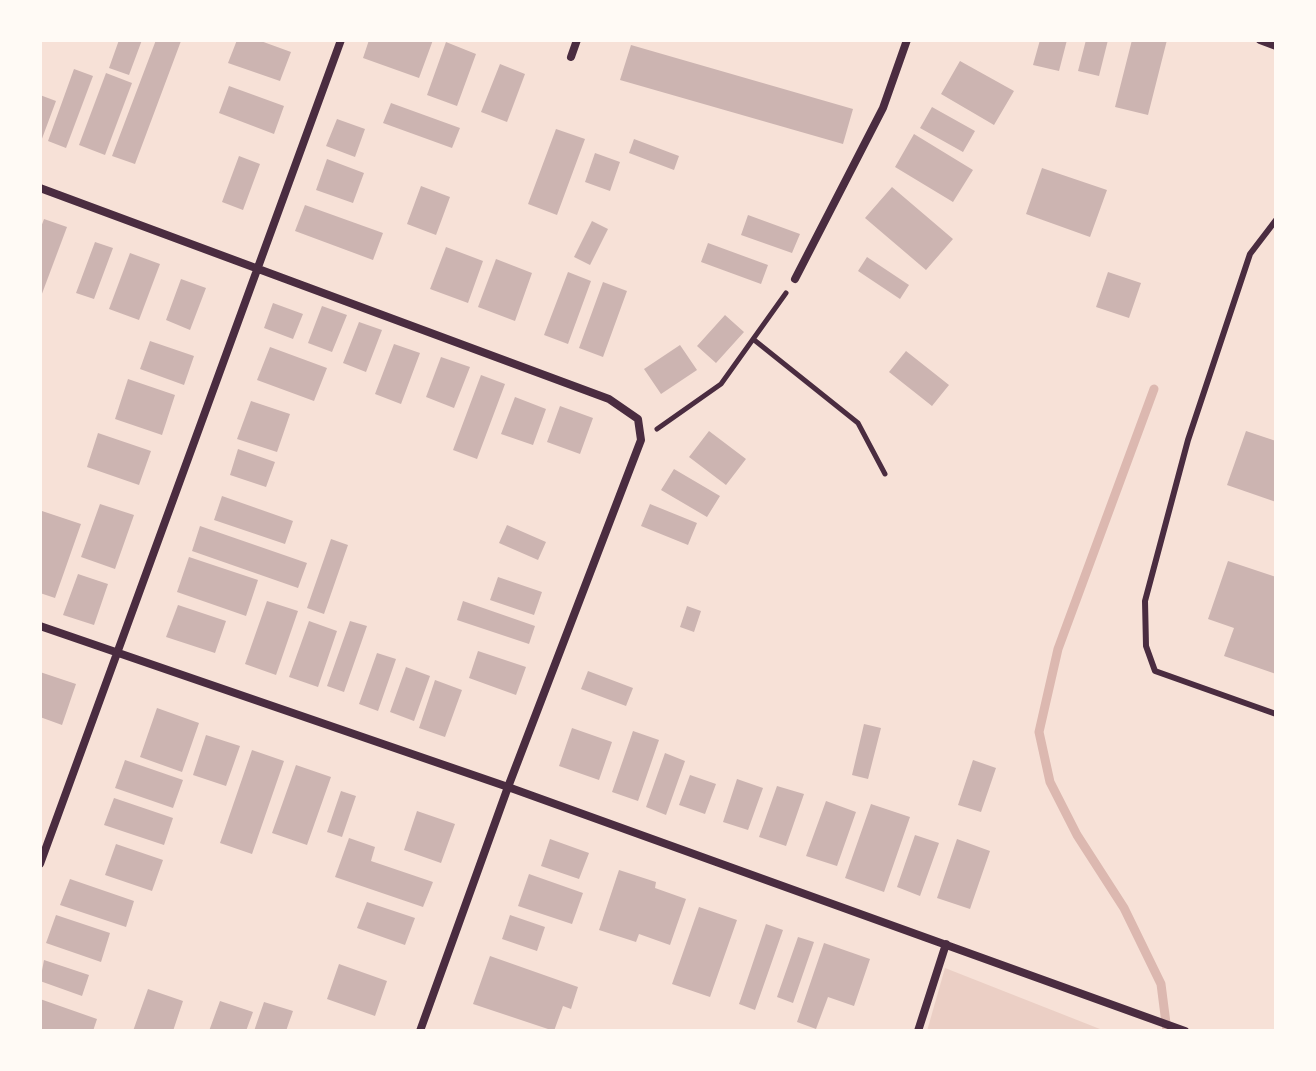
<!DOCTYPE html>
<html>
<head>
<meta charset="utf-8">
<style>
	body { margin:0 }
	#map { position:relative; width:1316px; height:1071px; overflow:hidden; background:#f7e1d7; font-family:"Asap Condensed",sans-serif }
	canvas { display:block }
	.frame { position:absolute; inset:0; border:42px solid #fffaf5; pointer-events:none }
</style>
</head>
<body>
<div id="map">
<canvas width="1316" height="1071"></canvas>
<div class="frame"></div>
</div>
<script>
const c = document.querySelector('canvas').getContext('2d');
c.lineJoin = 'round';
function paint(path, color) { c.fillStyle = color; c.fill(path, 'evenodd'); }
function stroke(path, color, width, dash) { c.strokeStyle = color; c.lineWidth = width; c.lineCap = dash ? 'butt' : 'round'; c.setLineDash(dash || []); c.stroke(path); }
paint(new Path2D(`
	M945,968L1105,1031H927Z`), '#ebcfc5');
stroke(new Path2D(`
	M1154,389L1058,649L1039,732L1050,782L1077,835L1124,908L1161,984L1167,1031`), '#dcb8b0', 9);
paint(new Path2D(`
	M119,40H142L129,75L109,68Z
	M156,40L181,41L135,164L112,156Z
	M237,40H258L291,52L280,81L228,63Z
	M369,40H433L419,78L363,58Z
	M1040,40H1067L1059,71L1033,65Z
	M1086,40H1108L1099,76L1078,71Z
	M1132,40H1167L1148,115L1115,107Z
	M446,42L476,54L457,106L427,95Z
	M631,45L853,109L843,144L620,80Z
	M960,61L1014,91L994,125L941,94Z
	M500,64L525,74L507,122L481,112Z
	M74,69L93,76L66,148L48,141Z
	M106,73L132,83L105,155L79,145Z
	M229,86L284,106L274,134L219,113Z
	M40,95L56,101L40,144Z
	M391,103L460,128L452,148L383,123Z
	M932,107L975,131L963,152L920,128Z
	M337,119L365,129L355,157L326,146Z
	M556,129L585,139L557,215L528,204Z
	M914,134L973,170L953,202L895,167Z
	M634,139L679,156L674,170L629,153Z
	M595,153L620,162L610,191L585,182Z
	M239,156L260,164L243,210L222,202Z
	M327,159L364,173L353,203L316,190Z
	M1042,168L1107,190L1090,237L1026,214Z
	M421,186L450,197L436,235L407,224Z
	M892,187L953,239L926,270L865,218Z
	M305,205L383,233L373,260L295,231Z
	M748,215L800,234L792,253L741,235Z
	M44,219L67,227L40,299V230Z
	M592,221L608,229L590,265L574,257Z
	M95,242L113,248L94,299L76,293Z
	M708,243L768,265L761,284L701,262Z
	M446,247L483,261L468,303L430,289Z
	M130,253L160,264L139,320L109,309Z
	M867,257L909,285L900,299L858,271Z
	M496,259L532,273L515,321L478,307Z
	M568,272L591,281L568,344L544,335Z
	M1108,272L1141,283L1129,318L1096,307Z
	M181,279L206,288L190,330L166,320Z
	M603,282L627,291L603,357L579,348Z
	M273,303L303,314L293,339L264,328Z
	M322,306L347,315L332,352L308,343Z
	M725,315L744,332L716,363L697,346Z
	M359,322L382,330L366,372L343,363Z
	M150,341L194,356L184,385L140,369Z
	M394,344L420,353L401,404L375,394Z
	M680,345L697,370L661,394L644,369Z
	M270,347L327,368L314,401L257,380Z
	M906,351L949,385L932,406L889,372Z
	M441,357L470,367L454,408L426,397Z
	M481,375L505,384L477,459L453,450Z
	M128,379L175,395L162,435L115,419Z
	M515,397L546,409L533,445L501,434Z
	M251,401L290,414L277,452L237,439Z
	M560,406L593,418L580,454L547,442Z
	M709,431L746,459L726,485L689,457Z
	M1246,431L1276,441V502L1227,485Z
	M98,433L151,451L139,485L87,467Z
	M238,449L275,462L266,487L230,475Z
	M674,469L720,496L707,517L661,490Z
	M222,496L293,521L285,544L214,520Z
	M100,504L134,515L115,569L81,557Z
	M650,504L697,523L688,545L641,526Z
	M42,511L81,524L55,598L40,593Z
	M507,525L546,542L538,560L499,543Z
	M200,526L307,563L298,588L192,551Z
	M331,539L348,545L324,614L307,608Z
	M189,557L258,580L246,616L177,592Z
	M1228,561L1276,577V674L1224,656L1234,628L1208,619Z
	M78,574L108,584L94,625L63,615Z
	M498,577L542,592L534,615L490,600Z
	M267,601L298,611L276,675L245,664Z
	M463,601L535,626L529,644L457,620Z
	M178,605L226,621L215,653L166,637Z
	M687,606L701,611L694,632L680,627Z
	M309,621L337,631L318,687L289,677Z
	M350,621L367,626L344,692L327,686Z
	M478,651L526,667L516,695L469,678Z
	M377,653L396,659L378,711L359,704Z
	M406,667L430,676L414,721L390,712Z
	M588,671L633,688L626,706L581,689Z
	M40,672L76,684L62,725L40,717Z
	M435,680L462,690L445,737L419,728Z
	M157,708L199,723L182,772L140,757Z
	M864,724L881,728L868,779L852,775Z
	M572,728L612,742L599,780L559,766Z
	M633,731L659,740L638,801L612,792Z
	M206,735L240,746L226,786L193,775Z
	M252,750L284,761L252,854L220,843Z
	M665,753L685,761L666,815L646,807Z
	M125,760L183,780L173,808L115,788Z
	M973,760L996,768L981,812L958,805Z
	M296,765L331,777L307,845L272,833Z
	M690,775L716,784L705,814L679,805Z
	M737,779L763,788L748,830L723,822Z
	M777,786L804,794L786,846L759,837Z
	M341,791L356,796L342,837L327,832Z
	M114,798L173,818L164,845L104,825Z
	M826,801L856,812L837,866L806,856Z
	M871,804L910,817L884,892L845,878Z
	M417,811L455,824L441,863L404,850Z
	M915,835L939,843L920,896L897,887Z
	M349,838L375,847L371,861L433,882L423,907L335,877Z
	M550,839L589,853L579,879L541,866Z
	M957,839L990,851L970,909L937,898Z
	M116,844L163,860L152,891L105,875Z
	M619,870L656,882L655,888L686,899L670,945L639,934L636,942L599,930Z
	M529,874L583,893L572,924L518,906Z
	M70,879L134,901L126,927L60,905Z
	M367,902L415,918L405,945L357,928Z
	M699,907L737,920L710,997L672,984Z
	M56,915L110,933L101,962L46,943Z
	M510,915L545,927L537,951L502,939Z
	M766,924L783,930L755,1010L739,1004Z
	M798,937L814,942L793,1003L777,997Z
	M824,943L870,959L854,1006L828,997L816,1029L797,1022Z
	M490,956L578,987L571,1009L563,1006L554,1031L473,1004Z
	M44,960L89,975L82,996L40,981Z
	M339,964L387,981L375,1016L327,999Z
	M148,989L183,1001L173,1031H133Z
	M40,999L97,1019L93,1031H40Z
	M220,1001L253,1012L246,1031H209Z
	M264,1002L293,1011L286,1031H254Z`), '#ccb4b1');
stroke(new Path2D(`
	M753,339L858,423L885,474
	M657,429L721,384L786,293`), '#4a2c40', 5);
stroke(new Path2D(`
	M1276,220L1250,254L1188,440L1145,601L1146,646L1155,671L1276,714`), '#4a2c40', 6);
stroke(new Path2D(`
	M1260,40L1276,46
	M571,57L577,40
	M40,188L609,399L638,419L641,440L508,787L420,1031
	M795,279L883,108L907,40
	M40,626L508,787L1185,1031
	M40,864L341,40
	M918,1031L946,944`), '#4a2c40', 8);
</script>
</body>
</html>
